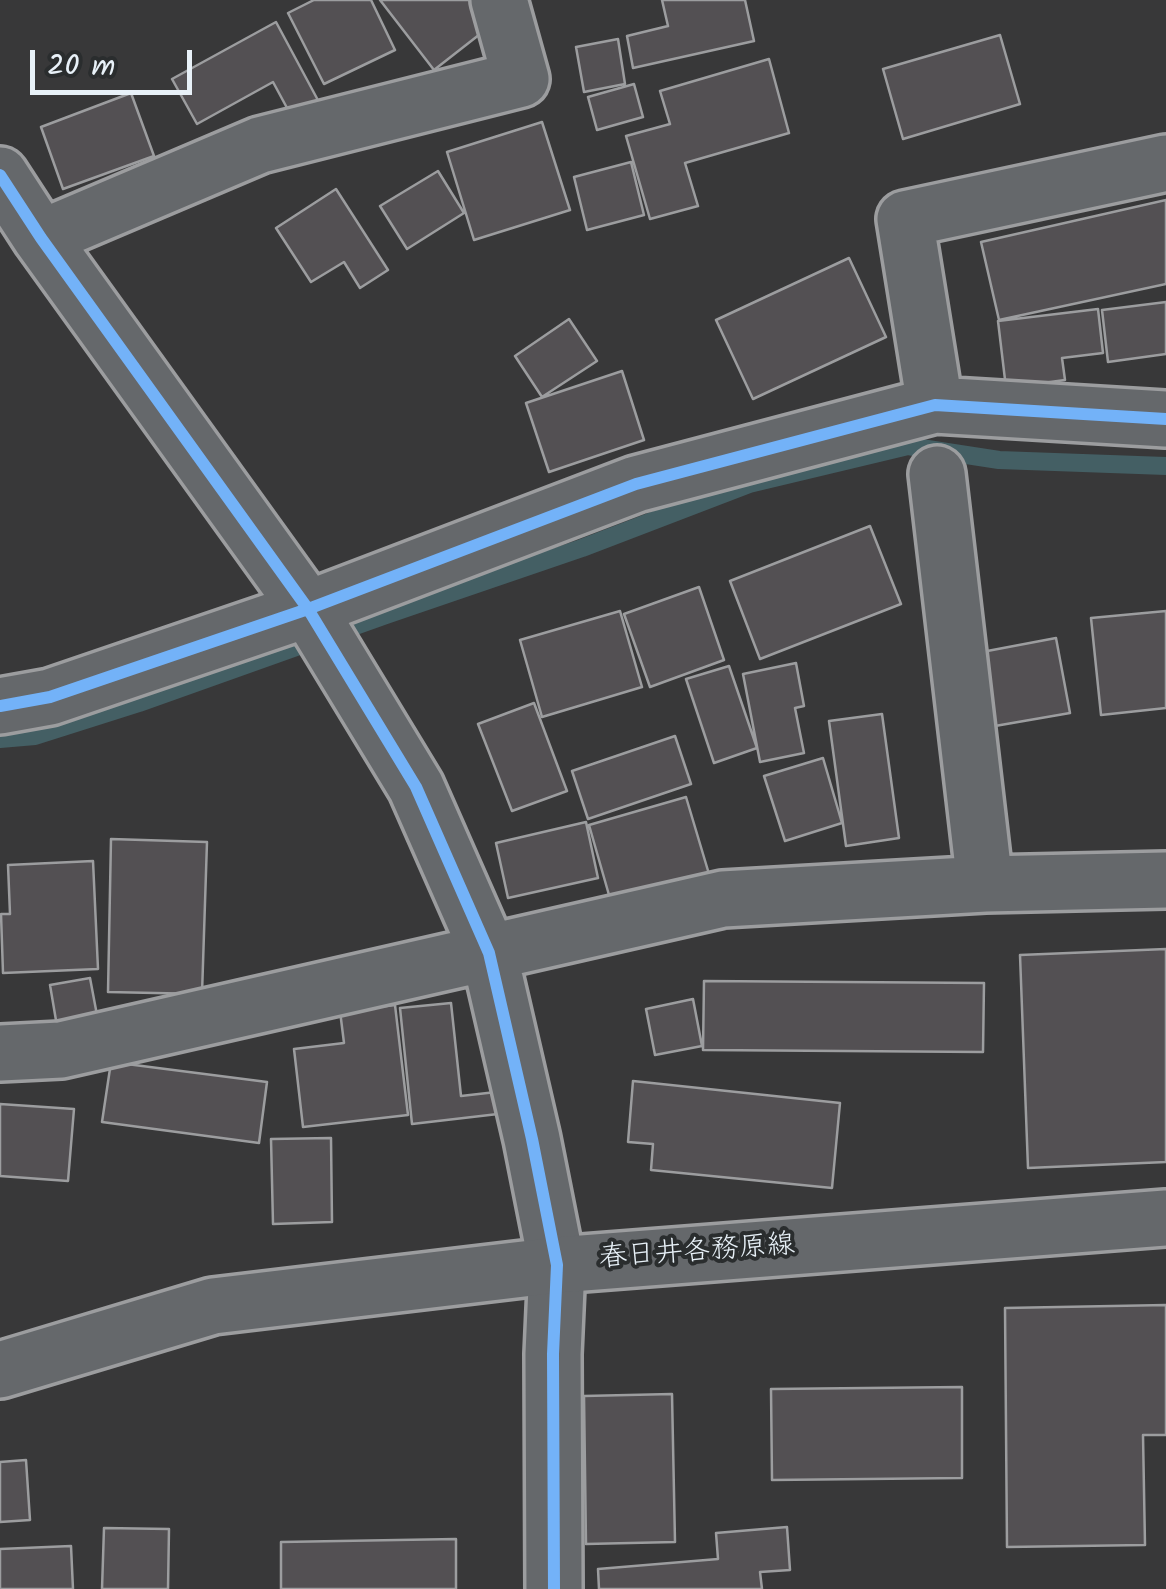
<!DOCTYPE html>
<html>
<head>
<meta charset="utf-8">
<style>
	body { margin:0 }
	#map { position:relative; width:1166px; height:1589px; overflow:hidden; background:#383839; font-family:Kalam,sans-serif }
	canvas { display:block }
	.scale { position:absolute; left:30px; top:50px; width:162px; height:45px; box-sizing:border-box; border:5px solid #e8f1f8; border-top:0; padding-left:12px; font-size:30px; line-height:35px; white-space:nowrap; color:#e8f1f8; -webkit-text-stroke:8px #2a2d2e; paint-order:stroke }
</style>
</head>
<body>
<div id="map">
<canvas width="1166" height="1589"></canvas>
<div class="scale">20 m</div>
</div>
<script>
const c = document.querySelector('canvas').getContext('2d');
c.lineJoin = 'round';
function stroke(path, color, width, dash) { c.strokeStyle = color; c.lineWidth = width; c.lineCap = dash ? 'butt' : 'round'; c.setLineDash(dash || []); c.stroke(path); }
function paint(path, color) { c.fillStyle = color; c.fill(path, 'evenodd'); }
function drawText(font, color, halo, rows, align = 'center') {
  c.font = font + ' Kalam,"Klee One",sans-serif'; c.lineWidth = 8; c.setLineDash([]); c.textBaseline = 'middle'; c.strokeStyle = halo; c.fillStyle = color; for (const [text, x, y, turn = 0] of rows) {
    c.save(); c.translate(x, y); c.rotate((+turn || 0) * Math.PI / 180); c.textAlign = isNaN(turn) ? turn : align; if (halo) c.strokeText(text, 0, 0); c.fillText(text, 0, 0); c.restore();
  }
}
stroke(new Path2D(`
	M0,739L35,736L139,703L386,615L582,548L749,484L908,446L999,460L1166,466`), '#445f64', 18);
const building = new Path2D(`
	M314,0H371L395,50L324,84L288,13Z
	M380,0H483L498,20L434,70Z
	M662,0H745L754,41L633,68L627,36L668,26Z
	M276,22L320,104L293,119L273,82L197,124L172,79Z
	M1000,35L1020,104L903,139L883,69Z
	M618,39L625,84L584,92L576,47Z
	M769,59L789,133L685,163L698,206L650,219L626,136L670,124L660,91Z
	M634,84L643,117L597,130L588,97Z
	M131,93L154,156L63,189L41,127Z
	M542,122L570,210L474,240L447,152Z
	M631,162L644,215L587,230L574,177Z
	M438,171L464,213L407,249L380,206Z
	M336,189L388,270L360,288L344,262L311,282L276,228Z
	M1166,200V284L999,320L981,242Z
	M849,258L886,337L753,399L716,320Z
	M1166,302V354L1108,362L1102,310Z
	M1098,309L1103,353L1062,358L1065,380L1006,388L998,321Z
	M569,319L597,361L542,397L515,356Z
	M622,371L644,440L549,472L526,403Z
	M870,526L901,604L760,659L730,581Z
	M699,587L724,660L650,687L624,614Z
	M620,611L642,687L542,717L520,640Z
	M1166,611V708L1101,715L1091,618Z
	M1056,638L1070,713L995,726L982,652Z
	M796,663L804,706L795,708L804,753L760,762L743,674Z
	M729,666L757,748L714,763L686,679Z
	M534,703L567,791L512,811L478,724Z
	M882,714L899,838L846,846L829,721Z
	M675,736L691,784L588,819L572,771Z
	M823,758L842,823L785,841L764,776Z
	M686,797L709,874L611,902L589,825Z
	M586,822L598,878L508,898L496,843Z
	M111,839L207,842L202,994L108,992Z
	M93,861L98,969L3,973L1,914H10L8,865Z
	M1166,949V1162L1028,1168L1020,955Z
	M90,978L100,1031L59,1038L50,985Z
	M704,981L984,983L983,1052L703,1050Z
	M693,999L702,1046L655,1055L646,1009Z
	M451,1003L461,1096L496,1092L498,1114L412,1124L400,1008Z
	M395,1005L408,1115L303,1127L294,1049L344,1043L340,1011Z
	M111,1062L267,1082L259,1143L102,1122Z
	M633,1081L840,1103L832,1188L651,1170L653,1144L628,1142Z
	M0,1104L74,1109L68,1181L0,1176Z
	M331,1138L332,1222L273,1224L271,1139Z
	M1166,1305V1435H1143L1145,1545L1007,1547L1005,1308Z
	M962,1387V1478L772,1480L771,1389Z
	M672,1394L675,1542L586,1544L584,1396Z
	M26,1460L30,1520L0,1522V1462Z
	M787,1527L790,1570L760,1572L762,1589H599L598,1569L718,1559L716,1533Z
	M104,1528L169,1529L168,1589H102Z
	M456,1539V1589H281V1542Z
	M71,1546L73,1589H0V1549Z`);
paint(building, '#535053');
stroke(building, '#9c9d9f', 2.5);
const minor = new Path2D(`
	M0,175L41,238L308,609L416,787L489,953L532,1139L557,1265L553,1354L554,1589
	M41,238L260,145L521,79L499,0
	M935,405L905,219L1166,163
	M937,474L985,884
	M0,706L50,697L308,609L636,484L935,405L1166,419
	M0,1053L61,1050L723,899L985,884L1166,880`);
const primary = new Path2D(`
	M0,1370L213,1306L557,1265L1166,1218`);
stroke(minor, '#9c9d9f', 62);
stroke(primary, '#9c9d9f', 62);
stroke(minor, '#65686b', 55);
stroke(primary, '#65686b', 55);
stroke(new Path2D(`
	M0,175L41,238L308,609L416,787L489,953L532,1139L557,1265L553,1354L554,1589
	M0,706L50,697L308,609L636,484L935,405L1166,419`), '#73b2f8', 12);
drawText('28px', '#e8f1f8', '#2a2d2e', [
	["春日井各務原線",697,1254,-4]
]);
</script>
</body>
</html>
